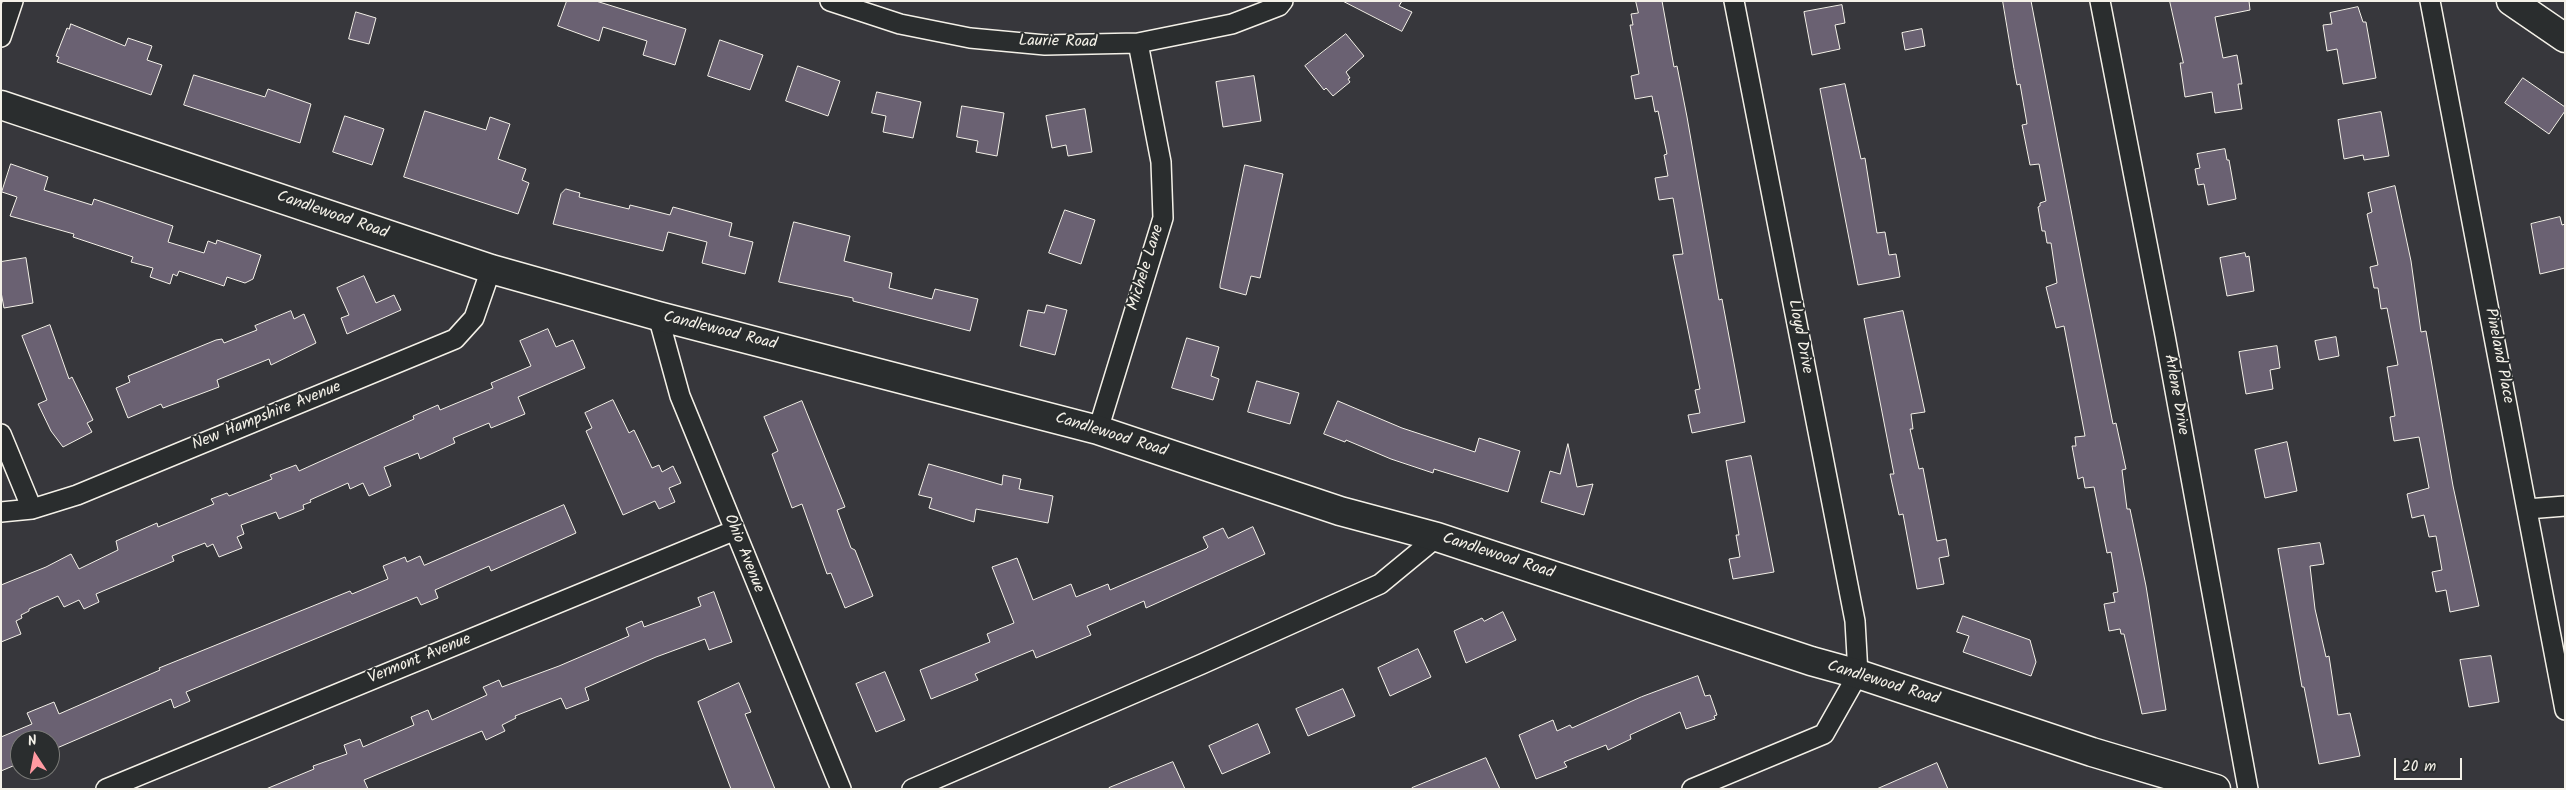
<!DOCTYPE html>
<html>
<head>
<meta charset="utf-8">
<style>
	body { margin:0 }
	#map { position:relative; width:2566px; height:790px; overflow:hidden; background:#37373c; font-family:Kalam,sans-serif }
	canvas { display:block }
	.frame { position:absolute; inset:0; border:2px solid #f4f1e8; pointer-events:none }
	.north { position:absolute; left:10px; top:730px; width:50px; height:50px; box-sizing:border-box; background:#2a2d2e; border:1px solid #7b7b78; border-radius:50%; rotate:349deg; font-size:14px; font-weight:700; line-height:20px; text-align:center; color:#f4f1e8 }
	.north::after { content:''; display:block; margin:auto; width:18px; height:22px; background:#ff9aa2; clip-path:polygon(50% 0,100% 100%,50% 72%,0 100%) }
	.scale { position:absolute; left:2394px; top:758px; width:68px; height:22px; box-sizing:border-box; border:2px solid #f4f1e8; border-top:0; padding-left:6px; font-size:15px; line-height:18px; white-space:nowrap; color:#f4f1e8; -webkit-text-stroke:4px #2a2d2e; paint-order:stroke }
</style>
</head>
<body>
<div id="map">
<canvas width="2566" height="790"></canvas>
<div class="frame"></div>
<div class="north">N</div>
<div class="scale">20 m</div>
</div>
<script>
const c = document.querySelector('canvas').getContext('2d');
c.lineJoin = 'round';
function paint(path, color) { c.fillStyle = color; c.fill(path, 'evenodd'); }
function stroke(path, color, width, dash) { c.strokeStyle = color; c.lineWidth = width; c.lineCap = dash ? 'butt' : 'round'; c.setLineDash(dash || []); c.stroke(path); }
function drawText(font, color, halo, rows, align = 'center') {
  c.font = font + ' Kalam,sans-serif'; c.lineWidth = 4; c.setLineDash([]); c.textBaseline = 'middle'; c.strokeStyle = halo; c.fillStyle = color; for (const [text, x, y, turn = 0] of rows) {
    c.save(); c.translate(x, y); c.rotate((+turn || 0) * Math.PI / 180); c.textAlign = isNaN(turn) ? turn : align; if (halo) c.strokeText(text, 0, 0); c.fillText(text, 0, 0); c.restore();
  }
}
const building = new Path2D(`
	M567,1H596L686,29L675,65L643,55L647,41L603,27L599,41L558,26Z
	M1343,1H1402L1399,6L1412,12L1402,31Z
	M1636,1H1662L1674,67L1677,66L1687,117L1719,300L1722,299L1745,422L1692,433L1688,415L1700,413L1695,390L1700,389L1673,255L1683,254L1673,198L1659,200L1655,178L1668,176L1664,155L1667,154L1658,111L1655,112L1652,96L1635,99L1631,76L1639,74L1630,25H1633L1631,14L1638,13Z
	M2003,1H2031L2084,278L2113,424L2116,423L2126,469L2122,470L2127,509H2130L2146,586L2166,710L2142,714L2124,634H2121L2120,629L2109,631L2104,604L2115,602L2113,593L2118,592L2111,552L2107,553L2104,538L2094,487L2085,488L2083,477L2078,479L2072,446H2076L2075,437L2085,436L2064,326L2056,328L2046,287L2057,283L2051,243H2047L2045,231H2042L2038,207L2040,206V203L2046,201L2039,164L2030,165L2022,125L2027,124L2020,84L2017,85L2014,69Z
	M2170,1H2249L2250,10L2215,17L2223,58L2237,55L2242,84H2238L2242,109L2215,113L2212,92L2185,97L2180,63H2183Z
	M1842,5L1845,23L1835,25L1840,49L1812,55L1804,12Z
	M2358,7L2363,22H2366L2376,78L2343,84L2337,49L2327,51L2323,25L2332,24L2330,13Z
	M356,12L376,18L369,44L349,39Z
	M71,24L125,46L128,38L152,46L147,60L162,65L151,95L57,62L59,57L56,56L67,28L69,29Z
	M1922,29L1925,46L1905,50L1902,33Z
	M1346,34L1364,56L1346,72L1350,78L1348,79L1350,82L1333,96L1326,88L1324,90L1305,66Z
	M720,40L763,55L750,90L708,76Z
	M798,66L840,81L828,116L786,101Z
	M194,75L265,97L268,89L311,104L300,143L184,105Z
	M1254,76L1261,121L1223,127L1216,82Z
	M2523,78L2565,107V111L2549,134L2505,103Z
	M1845,84L1861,159L1865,158L1877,233L1885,232L1889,255L1896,254L1900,277L1858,285L1820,89Z
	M877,92L921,102L913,138L883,132L886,116L872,113Z
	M962,106L1004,113L997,156L976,152L978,141L957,137Z
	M1085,109L1092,152L1068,156L1066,145L1052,148L1046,116Z
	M425,111L486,130L490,117L510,124L498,159L526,169L522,180L529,183L518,214L404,177Z
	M2381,112L2389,156L2364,160L2363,155L2344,159L2338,120Z
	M345,116L384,129L372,165L333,152Z
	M2225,149L2227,160H2229L2236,199L2208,205L2204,184L2198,185L2195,169L2200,168L2197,154Z
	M11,164L48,177L44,190L92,205L94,199L173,226L168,242L204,253L208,241L216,244L217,240L261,255L253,279L245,283L227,277L224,286L179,271L177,276L173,274L170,284L150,277L153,268L131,262L133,257L73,237L74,234L10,216L17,197L2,192Z
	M1245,165L1283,174L1260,278L1251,276L1246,295L1220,288V285Z
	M2395,186L2411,261L2421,332L2426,331L2453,486L2479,606L2450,612L2446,590L2436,592L2432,572L2442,570L2436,536L2429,537L2424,515L2412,518L2407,494L2429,488L2419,437L2394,441L2390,417L2395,416L2387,367L2398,365L2387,308L2381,309L2378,288H2374L2370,267L2378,265L2367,214L2372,212L2368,193Z
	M566,189L580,193L579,197L629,209L630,205L670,215L673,207L732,223L729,236L753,242L745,274L702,263L707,242L668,232L663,251L553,224L561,194Z
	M1065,210L1095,220L1081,264L1049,253Z
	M2560,217L2562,225L2565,224V268L2540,274L2531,224Z
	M794,222L850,236L844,261L892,273L889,288L932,299L935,289L978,299L970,331L853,301V298L779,282Z
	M2245,253L2246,257L2249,256L2254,291L2227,296L2220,258Z
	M26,258L33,303L4,308L1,292V262Z
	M364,276L376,303L394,295L401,310L347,334L341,318L349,315L337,288Z
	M1047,305L1067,310L1055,355L1020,346L1028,310L1044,313Z
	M291,311L294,319L304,314L316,343L271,365L269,359L217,380L219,387L163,408L161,404L128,418L116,388L130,382L128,376L216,340L222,339L224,343L257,330L255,326Z
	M1903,311L1925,412L1911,414L1913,429H1910L1919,469L1923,468L1937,541L1946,539L1949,556L1939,558L1944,584L1917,589L1903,514L1899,515L1890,474H1894L1864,319Z
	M50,325L69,379L72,377L93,420L87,423L92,432L63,447L51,431L38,404L47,400L22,336Z
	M548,329L556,347L573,340L585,368L518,397L525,414L491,428L489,423L453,438L455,443L420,459L418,453L384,467L391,486L369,496L363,483L350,489L348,483L310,500L311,502L303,505L304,509L279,519L276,512L241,525L244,534L237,537L242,548L219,557L213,544L207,547L205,543L172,556L174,561L96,594L99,602L84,609L79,600L64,607L58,596L29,609V611L21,615L22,618L16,621L21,634L1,642V585L46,567L71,554L79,569L118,550L116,541L157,523L158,527L214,504L211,499L227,493L229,496L272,479L270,475L296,465L299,471L414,419L413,416L438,405L440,410L493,388L491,383L531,366L520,341Z
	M2336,337L2339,356L2319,360L2315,341Z
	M1187,338L1219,347L1211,376L1219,379L1213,400L1172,388Z
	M2277,346L2280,368L2270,370L2273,389L2246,394L2239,352Z
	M1257,381L1299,393L1290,424L1248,412Z
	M613,400L629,433L634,430L652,468L659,465L662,472L673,466L681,483L669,488L675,502L659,509L655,501L623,515L586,431L592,428L585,413Z
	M802,401L845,507L837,510L851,548L855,550L873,596L845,608L831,573L827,574L802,504L792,508L772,454L778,451L764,417Z
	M1338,401L1402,428L1475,452L1479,438L1520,451L1508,492L1434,469L1433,473L1391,459L1346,440L1345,442L1324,434Z
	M2287,442L2297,491L2265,498L2255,450Z
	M1568,444L1577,487L1593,484L1584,515L1541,502L1550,471L1560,474Z
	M1751,456L1774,572L1733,579L1729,559L1740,557L1736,535H1739L1726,461Z
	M929,464L1002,485L1003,475L1021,479L1019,489L1053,496L1048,523L976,509L974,522L929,508L932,498L919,495Z
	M564,505L576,533L491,571L489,566L435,590L438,598L421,605L417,597L186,692L190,701L174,708L171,699L50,751V740H20V763L1,771V737L32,724L27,713L54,702L59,714L160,670L159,668L350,591L352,594L388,579L383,566L405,557L407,562L420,556L424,565Z
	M1253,527L1265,554L1146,608L1144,601L1087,626L1091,635L1053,651L1036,658L1033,650L975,674L978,680L931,699L920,670L990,642L987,634L1014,623L992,567L1017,558L1033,600L1071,584L1076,597L1108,584L1110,590L1206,549L1208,547L1203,537L1223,528L1228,538Z
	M2320,543L2324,564L2310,566L2315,609L2326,657L2329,656L2338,715L2350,713L2360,756L2319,764L2304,687H2302L2278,549Z
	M714,592L732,642L709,650L705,639L656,657L585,688L589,700L566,709L561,698L515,716L516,718L502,725L505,731L486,740L482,731L364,780L368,789H266L314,769L313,766L347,754L344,745L360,739L363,747L414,725L411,717L428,710L432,720L487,695L483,687L499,680L502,687L559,666L629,636L626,628L642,621L644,627L701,606L698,598Z
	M1503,612L1516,640L1466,663L1454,631L1482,618L1484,621Z
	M1963,616L2030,640L2036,662L2031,676L1963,652L1969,636L1957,632Z
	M1418,649L1431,677L1390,696L1378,668Z
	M2491,656L2499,702L2469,707L2460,660Z
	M885,672L905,720L876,732L856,684Z
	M1698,676L1705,696L1710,695L1717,715L1714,716L1715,719L1686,729L1680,712L1630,735L1631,739L1608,750L1606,745L1564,762L1567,767L1536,779L1519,735L1553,720L1557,731L1570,725L1572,728L1641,697Z
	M739,683L751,712L745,714L775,789H731L698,702Z
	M1343,689L1355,716L1308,736L1296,709Z
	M1258,724L1270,753L1222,774L1209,746Z
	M1486,758L1500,789H1412V788Z
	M1173,762L1185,789H1109V788Z
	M1937,763L1948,789H1877Z`);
paint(building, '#6a6172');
stroke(building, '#f4f1e8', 1);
const street = new Path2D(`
	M830,1L900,24L970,38L1045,45L1138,43L1232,24L1279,6L1283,1
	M2100,1L2165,336L2248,789
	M2430,1L2565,710
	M1,37L13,1
	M658,316L680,396L841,789
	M1098,430L1163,218L1161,162L1138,43
	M1,434L32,509
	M2527,509L2565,506
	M1,512L32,509L77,495L455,339L474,318L491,269
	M106,789L733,531
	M912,789L1202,664L1380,584L1437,537
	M1692,789L1824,734L1858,674L1855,621L1734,1`);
const secondary = new Path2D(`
	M2511,1L2565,38
	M1,105L491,269L658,316L1098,430L1340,511L1437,537L1811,661L1858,674L2092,752L2216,789`);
stroke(street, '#f4f1e8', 22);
stroke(secondary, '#f4f1e8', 31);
stroke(street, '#2a2d2e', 19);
stroke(secondary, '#2a2d2e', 28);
drawText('16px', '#f4f1e8', '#2a2d2e', [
	["Laurie Road",1058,43,1],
	["Candlewood Road",332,216,19],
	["Michele Lane",1147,268,-73],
	["Candlewood Road",720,332,14],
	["Lloyd Drive",1799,337,79],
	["Pineland Place",2498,356,79],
	["Arlene Drive",2175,395,80],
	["New Hampshire Avenue",267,417,-22],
	["Candlewood Road",1111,436,17],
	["Ohio Avenue",743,554,68],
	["Candlewood Road",1498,557,18],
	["Vermont Avenue",420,660,-22],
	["Candlewood Road",1883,684,17]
]);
</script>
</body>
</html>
